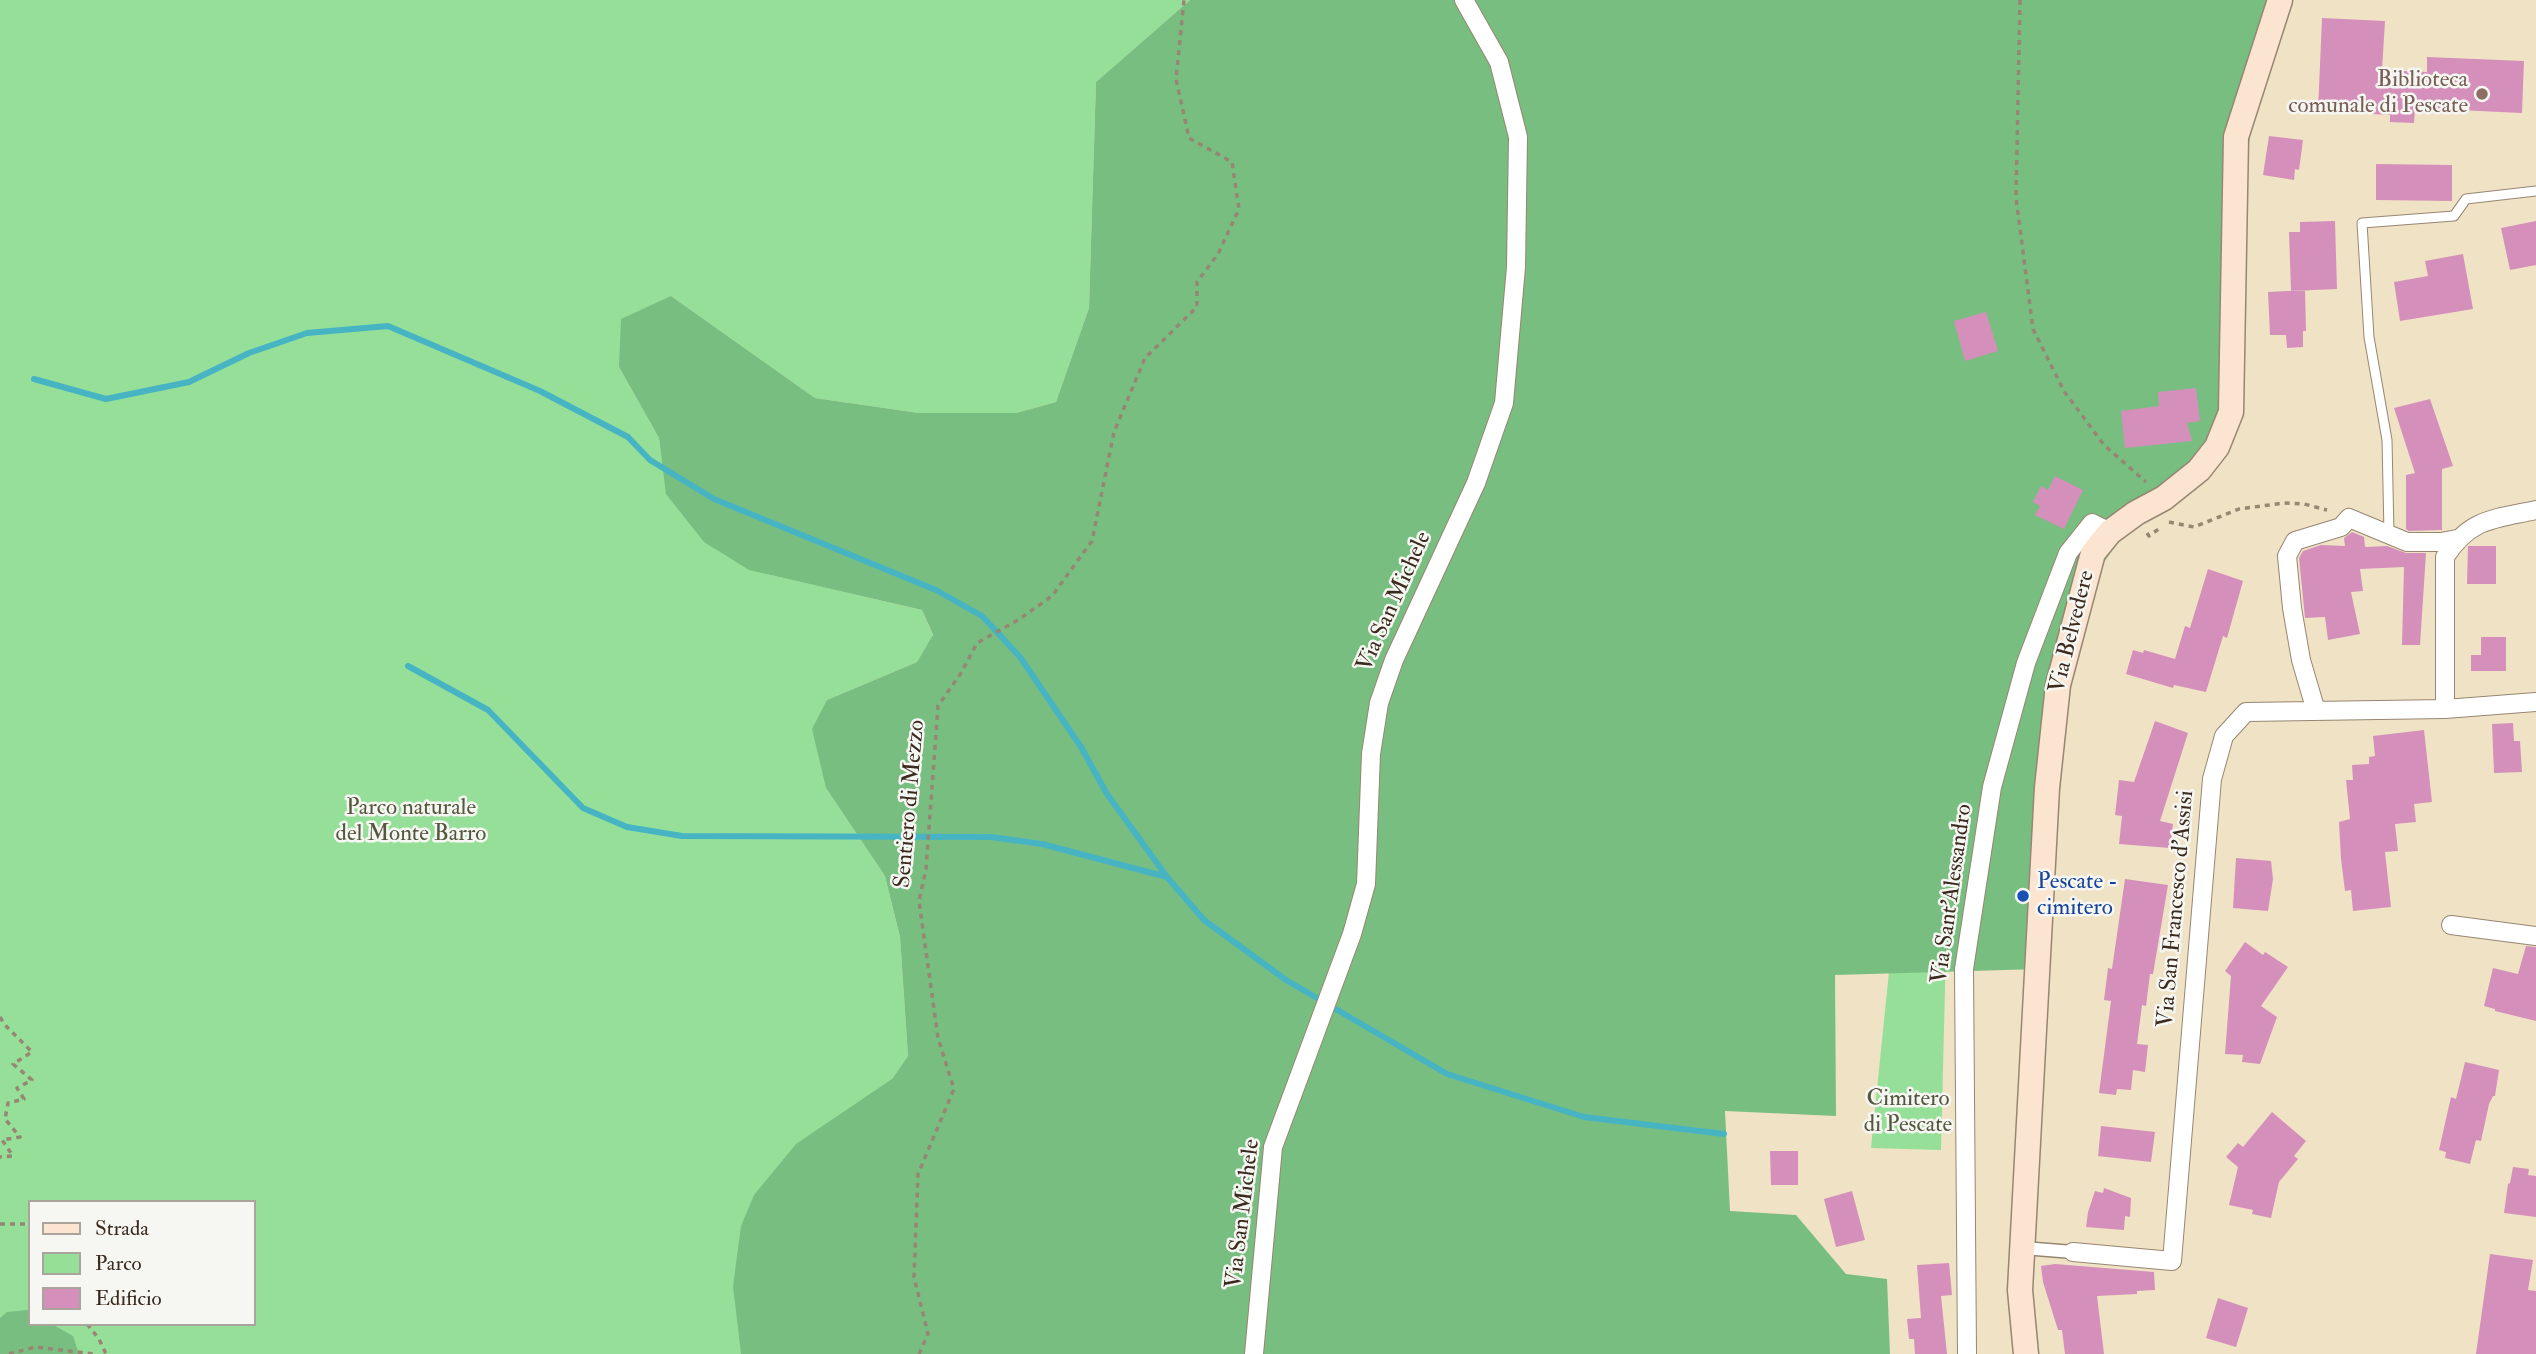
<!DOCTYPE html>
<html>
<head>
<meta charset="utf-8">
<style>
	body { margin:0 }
	#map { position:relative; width:2536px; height:1354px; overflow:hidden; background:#f0e2c5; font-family:"IM FELL Double Pica",serif }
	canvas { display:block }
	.legend { position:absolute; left:28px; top:1200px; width:228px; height:126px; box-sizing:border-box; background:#f6f6f2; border:2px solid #aba49d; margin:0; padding:9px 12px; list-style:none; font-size:21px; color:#3b2a1e }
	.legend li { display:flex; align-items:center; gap:14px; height:35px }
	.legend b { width:35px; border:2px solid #aba49d }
</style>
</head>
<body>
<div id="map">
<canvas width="2536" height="1354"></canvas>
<ul class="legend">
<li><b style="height:9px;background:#fce5d0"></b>Strada</li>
<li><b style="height:19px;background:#96df99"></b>Parco</li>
<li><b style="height:19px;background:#d490ba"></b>Edificio</li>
</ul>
</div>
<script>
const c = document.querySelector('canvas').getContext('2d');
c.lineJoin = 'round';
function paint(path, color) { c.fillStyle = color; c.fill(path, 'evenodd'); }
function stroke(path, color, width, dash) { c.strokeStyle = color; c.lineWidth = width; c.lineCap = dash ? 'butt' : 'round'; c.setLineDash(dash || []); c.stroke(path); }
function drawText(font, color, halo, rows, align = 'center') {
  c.font = font + ' "IM FELL Double Pica",serif'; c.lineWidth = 5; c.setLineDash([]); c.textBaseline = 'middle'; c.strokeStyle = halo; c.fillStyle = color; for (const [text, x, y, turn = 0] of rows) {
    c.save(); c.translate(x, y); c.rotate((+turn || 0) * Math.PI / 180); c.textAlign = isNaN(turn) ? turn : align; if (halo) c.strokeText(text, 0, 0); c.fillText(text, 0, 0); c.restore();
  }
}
paint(new Path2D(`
	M0,0H1190L1096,82L1089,308L1056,402L1016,413H919L815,398L671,296L619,367L659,438L663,468L767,574L922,610L933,636L917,662L827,700L826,788L885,876L900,937L908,1056L892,1079L847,1354H39L0,1318ZM30,1202H254V1324H30Z
	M1895,913L1946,948L1941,1150L1871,1148Z`), '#96df99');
paint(new Path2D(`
	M1190,0H2269L2247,158L2225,445L2119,541L2096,573L2069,643L2039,969L1835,975L1836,1116L1725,1111L1730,1211L1796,1215L1846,1274L1887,1279L1890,1354H741L733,1286L741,1226L754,1195L796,1144L892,1079L908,1056L900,937L885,876L826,788L812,729L827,700L917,662L933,635L922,610L749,570L704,542L666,494L659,438L619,367L621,319L671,296L815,398L919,413H1016L1056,402L1089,308L1096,82Z
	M28,1310L30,1312V1324H52L73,1336L79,1354H0V1318L7,1312Z`), '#78be81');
stroke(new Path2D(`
	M34,379L106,399L189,382L249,353L307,333L388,326L540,391L628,437L650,460L714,499L936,590L982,616L1020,657L1081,747L1107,794L1167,877L1204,920L1286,980L1447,1074L1584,1117L1724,1134
	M408,666L488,710L583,808L627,827L682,836L991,837L1042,844L1167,877`), '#47b4c3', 6);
paint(new Path2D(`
	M2322,18L2385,21L2382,70L2427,72V57L2524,61L2522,113L2415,108L2414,123L2390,122V115L2318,111Z
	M2269,136L2303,140L2299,170L2295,169L2294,180L2263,175Z
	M2376,164L2452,165V201L2376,200Z
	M2335,221L2337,289L2291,291L2289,232H2300V222Z
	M2536,221V265L2510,270L2501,228Z
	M2463,254L2473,309L2400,321L2394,282L2428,276L2425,261Z
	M2305,290L2306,331H2303V347L2287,348L2286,335H2270L2268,292Z
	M1986,312L1998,351L1965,361L1954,321Z
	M2196,388L2200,421L2187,423L2192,441L2125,448L2121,411L2159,406L2158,392Z
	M2430,399L2453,466L2442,469V530L2409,531L2406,529V475L2415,473L2394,408Z
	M2055,476L2083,490L2064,529L2035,515L2040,506L2033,502L2041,486L2048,490Z
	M2352,532L2364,537L2365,547L2387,546L2406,553H2426L2420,645H2402L2404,567L2360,569L2363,591L2351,592L2360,634L2328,640L2325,617L2305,618L2299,558L2303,551L2321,545L2345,546L2344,538Z
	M2468,546H2496V584H2467Z
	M2208,569L2243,581L2227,638L2223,636L2206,692L2174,685L2173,688L2126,674L2133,650L2143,653L2144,650L2175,659L2185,626L2190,628Z
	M2481,637H2506V671H2471V655H2481Z
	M2155,721L2188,733L2160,821L2173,824L2170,848L2119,844L2122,816L2115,815L2119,780L2134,782Z
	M2513,723L2514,741H2520L2522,772L2494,773L2492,724Z
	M2424,730L2432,802L2414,804L2416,822L2395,824L2398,851L2385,852L2391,907L2353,911L2351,890L2345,891L2341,859L2339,822L2350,819L2346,780H2353L2352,765L2369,764V757L2375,756L2373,736Z
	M2236,858L2271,861L2273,879L2268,911L2233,908Z
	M2125,879L2168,885L2153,974H2150L2146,1006L2142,1005L2137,1044L2148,1045L2145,1072L2133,1070L2131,1090L2117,1089L2116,1095L2099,1093L2111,1001L2104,1000L2108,968L2112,969Z
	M2245,942L2263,955L2265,952L2288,967L2261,1006L2277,1017L2260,1064L2242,1062L2243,1055L2225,1054L2231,976L2225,971Z
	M2526,946L2536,947V1021L2495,1011V1009L2484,1006L2493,968L2518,974Z
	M2465,1062L2499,1070L2495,1096H2493L2489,1104L2481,1141L2476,1140L2470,1164L2445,1158L2446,1152L2439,1150L2451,1097L2456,1099Z
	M2272,1112L2306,1141L2294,1156L2298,1159L2279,1182L2271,1218L2252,1214L2253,1210L2229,1205L2238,1167L2226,1157L2238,1143L2243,1147Z
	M2101,1126L2155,1132L2151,1162L2098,1156Z
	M1770,1151H1798V1185H1771Z
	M2513,1167L2529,1169L2528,1175L2536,1176V1217L2504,1213L2508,1184L2510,1183Z
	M2104,1188L2131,1198L2130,1217L2125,1216L2124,1230L2086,1227L2088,1212L2095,1191L2103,1193Z
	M1852,1191L1865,1240L1836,1247L1824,1199Z
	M2490,1254L2533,1260L2528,1290L2536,1291V1354H2476Z
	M1949,1263L1952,1295L1941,1296L1947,1354H1915L1914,1339H1909L1907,1319L1921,1318L1917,1265Z
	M2055,1264L2154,1272L2155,1290L2137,1291V1294L2097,1296L2104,1354H2065L2062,1330H2058L2043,1282L2041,1266Z
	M2218,1298L2248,1308L2236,1347L2206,1338Z`), '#d490ba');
const service = new Path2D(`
	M2389,534L2387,440L2369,337L2362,223L2454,216L2466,199L2536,191`);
const pedestrian = new Path2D(`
	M2023,1248L2073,1252`);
const minor = new Path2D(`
	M2445,709V557C2470,518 2494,519 2536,510
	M2316,711L2301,660L2292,608L2287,556L2295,541L2341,527L2349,518L2407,542H2441L2457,539
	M2451,925L2536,936
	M2073,1252L2172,1261L2212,779L2224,736L2246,712L2445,709L2536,702
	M1254,1354L1273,1147L1352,934L1366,884L1371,754L1379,703L1394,660L1476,483L1504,403L1516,267L1518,137L1499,62L1464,0
	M1967,1354L1964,969L1992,787L2026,663L2068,553L2092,523L2110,532`);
const secondary = new Path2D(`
	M2026,1354L2020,1290L2047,788L2058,685L2093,553L2110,532L2136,513L2164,498L2199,470L2217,447L2231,412L2236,137L2280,0`);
stroke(service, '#968672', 11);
stroke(pedestrian, '#968672', 15);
stroke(minor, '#968672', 20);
stroke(secondary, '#968672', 27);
stroke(new Path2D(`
	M2020,0L2016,198L2033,329L2064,391L2104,445L2146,482
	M2169,522L2194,527L2239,509L2284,503L2304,504L2327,510
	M2147,533L2149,536L2160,528
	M0,1017L5,1025L32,1052L13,1064L32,1080L17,1088L24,1099L8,1103L5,1119L20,1137L2,1140L13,1156L0,1157
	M0,1224H30
	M87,1324L99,1339L106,1354
	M9,1354L35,1347L94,1354
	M919,1354L928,1334L914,1277L918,1174L954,1089L938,1038L919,901L926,869L938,706L961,673L977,643L1018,620L1052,596L1092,541L1114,432L1145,358L1197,307V282L1218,254L1239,209L1232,162L1189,138L1176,79L1184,0`), '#968672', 3.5, [5, 5]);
stroke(service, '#fff', 9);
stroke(pedestrian, '#fff', 12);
stroke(minor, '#fff', 18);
stroke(secondary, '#fce5d0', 24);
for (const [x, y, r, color] of [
	[2482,94,7,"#8d6e63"],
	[2023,896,7,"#1a4fb4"]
]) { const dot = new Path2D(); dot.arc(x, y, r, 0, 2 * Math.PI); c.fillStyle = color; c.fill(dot); stroke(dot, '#f6f6f2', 2.5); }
drawText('23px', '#785e54', '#f6f6f2', [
	["Biblioteca",2468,81],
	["comunale di Pescate",2468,107]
], 'right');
drawText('23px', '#3b2a1e', '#f6f6f2', [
	["Via San Michele",1395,602,-66],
	["Via Belvedere",2073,632,-76],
	["Sentiero di Mezzo",911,804,-85],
	["Via Sant'Alessandro",1953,894,-82],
	["Via San Francesco d'Assisi",2177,909,-85],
	["Via San Michele",1244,1214,-83]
]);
drawText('23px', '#52573d', '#f6f6f2', [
	["Parco naturale",411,809],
	["del Monte Barro",411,835],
	["Cimitero",1908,1100],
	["di Pescate",1908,1126]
]);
drawText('23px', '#164399', '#f6f6f2', [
	["Pescate -",2037,883],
	["cimitero",2037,909]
], 'left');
</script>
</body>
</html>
